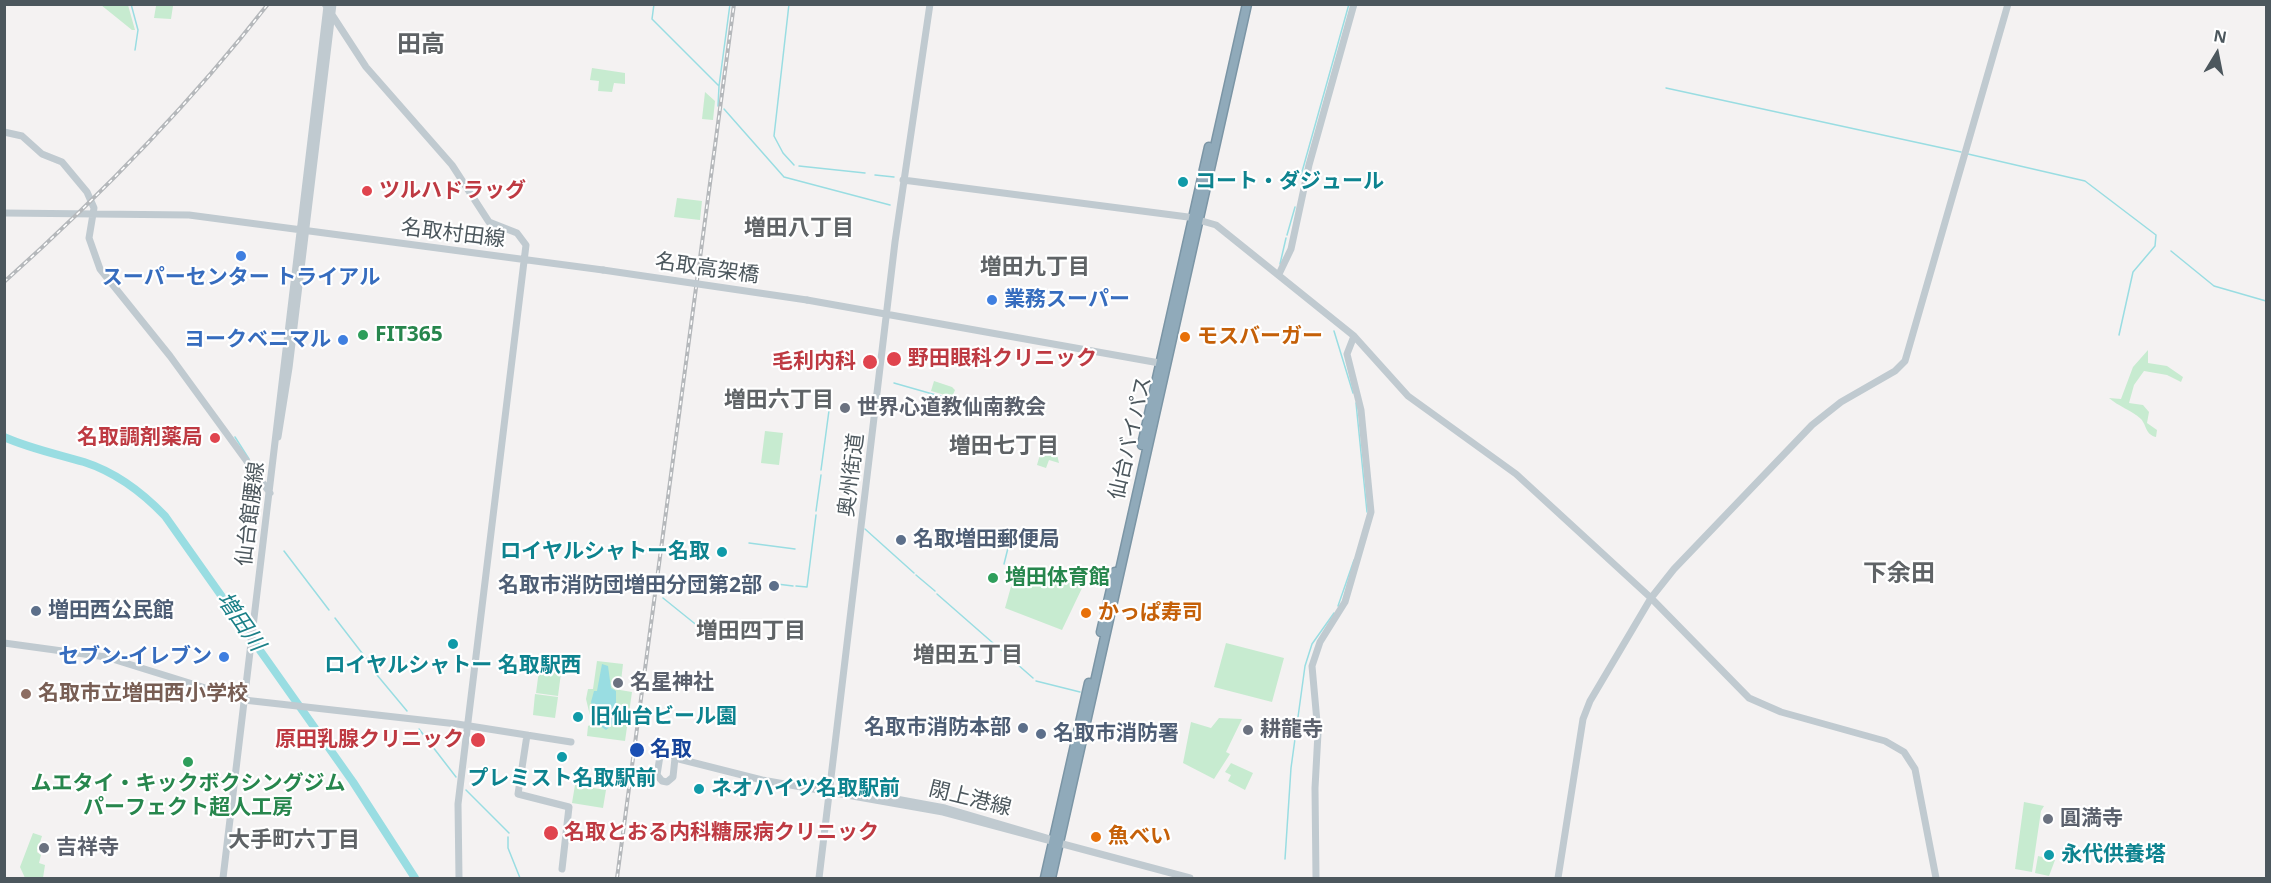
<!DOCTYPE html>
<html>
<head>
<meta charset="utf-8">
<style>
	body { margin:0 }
	#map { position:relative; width:2271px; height:883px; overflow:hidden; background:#f4f2f2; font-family:"Noto Sans",sans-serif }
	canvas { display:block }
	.frame { position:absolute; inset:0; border:6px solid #4c575d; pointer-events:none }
	.north { position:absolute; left:2187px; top:24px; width:60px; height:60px; -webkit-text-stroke:4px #fff; paint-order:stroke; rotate:10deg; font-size:16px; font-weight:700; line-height:24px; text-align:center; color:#4c575d }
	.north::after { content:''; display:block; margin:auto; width:21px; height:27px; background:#4c575d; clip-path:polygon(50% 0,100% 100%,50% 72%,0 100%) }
</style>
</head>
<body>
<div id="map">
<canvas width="2271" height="883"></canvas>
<div class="frame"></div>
<div class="north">N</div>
</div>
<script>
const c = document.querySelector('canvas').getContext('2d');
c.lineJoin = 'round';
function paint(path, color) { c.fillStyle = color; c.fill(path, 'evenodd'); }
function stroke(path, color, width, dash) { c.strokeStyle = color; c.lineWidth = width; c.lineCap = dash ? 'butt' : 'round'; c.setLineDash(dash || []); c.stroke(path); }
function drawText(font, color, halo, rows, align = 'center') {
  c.font = font + ' "Noto Sans","Noto Sans JP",sans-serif'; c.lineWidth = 4.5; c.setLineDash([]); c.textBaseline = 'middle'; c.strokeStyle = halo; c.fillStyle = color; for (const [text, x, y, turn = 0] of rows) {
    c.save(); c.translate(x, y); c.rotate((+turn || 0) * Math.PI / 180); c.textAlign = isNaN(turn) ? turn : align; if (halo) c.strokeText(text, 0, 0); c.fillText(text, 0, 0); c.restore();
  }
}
paint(new Path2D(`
	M101,5H128L135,30H132Z
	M147,5H171L173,6L171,19L154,18L156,6Z
	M592,68L625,73V84L614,83L612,92L598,91L599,81L590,80Z
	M705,92L715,101L713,120L702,119Z
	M677,198L702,201L700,220L674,217Z
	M2148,350V363L2167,366L2183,377L2181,382L2167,375L2144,371L2134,385L2129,403L2143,405L2149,412L2147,423L2157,430L2156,437C2145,434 2147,426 2141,419C2131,410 2118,406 2109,398L2121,399L2133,367Z
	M934,381L952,387L955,390L952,397L931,391Z
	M765,431L783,433L779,465L761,463Z
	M1055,446L1059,463L1049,460L1046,468L1037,465L1041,451Z
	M1016,569L1083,586L1062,630L1005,608Z
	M1226,643L1284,658L1272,702L1214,687Z
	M541,655L563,658L558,696L536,693Z
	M597,661L623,664L620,690L632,692L625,741L587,736L588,726L592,724L586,699L588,689H593Z
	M535,694L558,697L555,718L533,715Z
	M1219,718L1242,719L1226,752L1230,754L1214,779L1183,763L1191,722L1211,728Z
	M1231,763L1253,773L1245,790L1228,781L1231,775L1225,772Z
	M575,785L606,790L603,808L572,803Z
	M2024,802L2044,806L2041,811L2032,872L2015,869Z
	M33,833L42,836L37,852L41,855L39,863L45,865L43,878H25L20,867Z
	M2038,856L2055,860L2049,876L2035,873Z`), '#c7ebd0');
paint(new Path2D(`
	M602,664L608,666L611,688L616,691V721L606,730L596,723L591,702L594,691H597Z`), '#99dde2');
stroke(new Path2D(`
	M131,4L138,30L135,50
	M654,4L652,19L719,86L718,106
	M789,4L774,136L783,153L794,165
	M719,86L730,4
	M1666,88L1961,152
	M724,109L784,177L890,205
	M1968,154L2085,181L2156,235L2155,246L2133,272L2119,335
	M799,166L865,173
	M875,175L894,177
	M1300,179L1349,4
	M1287,235L1295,207
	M2171,251L2214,286L2266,301
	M1280,264L1286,238
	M1334,331L1353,393
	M894,383L950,399L946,414
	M1356,403L1367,512
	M235,437L249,459
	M821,470L830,403
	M816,511L821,475
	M865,529L914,573
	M749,543L795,549
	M284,551L329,610
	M1004,564L1010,540
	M916,575L935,591
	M769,583L793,586
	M796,586L807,587L816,515
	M937,594L1033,678
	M663,598L699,627
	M1338,606L1354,560
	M335,618L372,666
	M377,675L407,711
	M1036,681L1080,692
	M419,729L456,777
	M466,790L509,833
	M508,837V848L520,878
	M1285,859L1291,768L1305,666L1312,644L1334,613`), '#99dde2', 1.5);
stroke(new Path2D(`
	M4,437C31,449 57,454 84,462C115,472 143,493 165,516L353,782L415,878`), '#99dde2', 8);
const highway = new Path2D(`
	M1142,445L1209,147
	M1101,632L1115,572
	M1045,878L1089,683
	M1051,878L1247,4`);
stroke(highway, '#7b95a5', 11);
stroke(new Path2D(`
	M325,4L366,67L452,165L489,222L517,233L526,245L458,804L459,878
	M4,132L22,136L42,154L62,162L87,192L94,208L89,238L100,269L170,356L270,493
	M903,180L1188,217L1216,225L1354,336L1408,396L1516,474L1651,598L1749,698L1781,712L1885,741L1904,752L1915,769L1936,878
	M4,213L189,215L603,270
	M1279,274L1291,249L1309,165L1354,4
	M807,300L1165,364
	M278,437L289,368L333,4
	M4,643L106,657L244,700L457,724L571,742
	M527,735L518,794L569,807L562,869
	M665,751L671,752L675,758L673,777L667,782L662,781L657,775L660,756Z
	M675,758L762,780L943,812L1190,878
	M885,797L945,808L1057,841
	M223,878L327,6
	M819,878L895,242L930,4
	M1316,878L1315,788L1318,733L1312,666L1320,642L1345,602L1371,512L1361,410L1347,354L1354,336
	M1558,878L1583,719L1590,701L1651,598L1674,569L1812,425L1841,402L1895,371L1905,361L2008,4`), '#c0cad0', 7);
stroke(highway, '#90aaba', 8);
const rail = new Path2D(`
	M4,282C99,197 190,104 268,4
	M617,878L734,4`);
stroke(rail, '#b5b8bb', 4);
stroke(rail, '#fff', 1.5, [4.5]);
stroke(new Path2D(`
	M603,270L807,300`), '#c0cad0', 7);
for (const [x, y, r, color] of [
	[1183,182,6,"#0f9aa8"],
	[367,191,6,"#e0444e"],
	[241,256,6,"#3f7fe0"],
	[992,300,6,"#3f7fe0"],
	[363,335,6,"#2e9e5b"],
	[1185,337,6,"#e8710a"],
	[343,340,6,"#3f7fe0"],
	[894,359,8,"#e0444e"],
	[870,362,8,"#e0444e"],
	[845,408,6,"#6b7280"],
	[215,438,6,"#e0444e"],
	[901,540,6,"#5c6f8a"],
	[722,552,6,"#0f9aa8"],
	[993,578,6,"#2e9e5b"],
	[774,586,6,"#5c6f8a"],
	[36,611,6,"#5c6f8a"],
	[1086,613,6,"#e8710a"],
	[453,644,6,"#0f9aa8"],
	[224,657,6,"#3f7fe0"],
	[618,683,6,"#6b7280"],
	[26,694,6,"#8d6e63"],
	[578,717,6,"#0f9aa8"],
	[1023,728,6,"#5c6f8a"],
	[1248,730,6,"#6b7280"],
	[1041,734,6,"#5c6f8a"],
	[478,740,8,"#e0444e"],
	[637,750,8,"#1a4fb4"],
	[562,757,6,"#0f9aa8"],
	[188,762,6,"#2e9e5b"],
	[699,789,6,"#0f9aa8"],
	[2048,819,6,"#6b7280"],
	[551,833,8,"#e0444e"],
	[1096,837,6,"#e8710a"],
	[44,848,6,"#6b7280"],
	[2049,855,6,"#0f9aa8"]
]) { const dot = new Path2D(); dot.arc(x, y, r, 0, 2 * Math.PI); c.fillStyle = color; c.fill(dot); stroke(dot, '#fff', 2); }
drawText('bold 21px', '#0d838f', '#fff', [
	["コート・ダジュール",1195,182],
	["ロイヤルシャトー名取",710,552,"right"],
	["ロイヤルシャトー 名取駅西",453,666,"center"],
	["旧仙台ビール園",590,717],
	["プレミスト名取駅前",562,779,"center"],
	["ネオハイツ名取駅前",711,789],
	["永代供養塔",2061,855]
], 'left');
drawText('bold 21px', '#be3a42', '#fff', [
	["ツルハドラッグ",379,191],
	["野田眼科クリニック",908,359],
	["毛利内科",856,362,"right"],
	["名取調剤薬局",203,438,"right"],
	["原田乳腺クリニック",464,740,"right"],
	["名取とおる内科糖尿病クリニック",564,833]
], 'left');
drawText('21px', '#4c575d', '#fff', [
	["名取村田線",453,234,7],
	["名取高架橋",707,269,8],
	["仙台バイパス",1131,438,-77],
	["奥州街道",852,475,-83],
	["仙台館腰線",251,514,-83],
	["閖上港線",970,799,14]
]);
drawText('bold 21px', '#366cbe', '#fff', [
	["スーパーセンター トライアル",241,278,"center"],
	["業務スーパー",1004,300,"left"],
	["ヨークベニマル",331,340],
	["セブン-イレブン",212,657]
], 'right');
drawText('bold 21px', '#27864d', '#fff', [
	["FIT365",375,335],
	["増田体育館",1005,578],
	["ムエタイ・キックボクシングジム",188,784,"center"],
	["パーフェクト超人工房",188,808,"center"]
], 'left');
drawText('bold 21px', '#c56008', '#fff', [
	["モスバーガー",1197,337],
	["かっぱ寿司",1098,613],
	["魚べい",1108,837]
], 'left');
drawText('bold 21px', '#5b616d', '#fff', [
	["世界心道教仙南教会",857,408],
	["名星神社",630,683],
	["耕龍寺",1260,730],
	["圓満寺",2060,819],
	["吉祥寺",56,848]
], 'left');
drawText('bold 21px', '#4e5e75', '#fff', [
	["名取増田郵便局",913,540],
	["名取市消防団増田分団第2部",762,586,"right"],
	["増田西公民館",48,611],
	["名取市消防本部",1011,728,"right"],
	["名取市消防署",1053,734]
], 'left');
drawText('bold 21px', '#785e54', '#fff', [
	["名取市立増田西小学校",38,694]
], 'left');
drawText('bold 21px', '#164399', '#fff', [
	["名取",650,750]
], 'left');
drawText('bold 22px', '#5f6366', '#fff', [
	["増田八丁目",799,229],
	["増田九丁目",1035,268],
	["増田六丁目",779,401],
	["増田七丁目",1004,447],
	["増田四丁目",751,632],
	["増田五丁目",968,656],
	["大手町六丁目",294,841]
]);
drawText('italic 22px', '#1c8088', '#fff', [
	["増田川",240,622,55]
]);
drawText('bold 24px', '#5f6366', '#fff', [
	["田高",421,45],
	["下余田",1899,574]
]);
</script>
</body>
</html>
